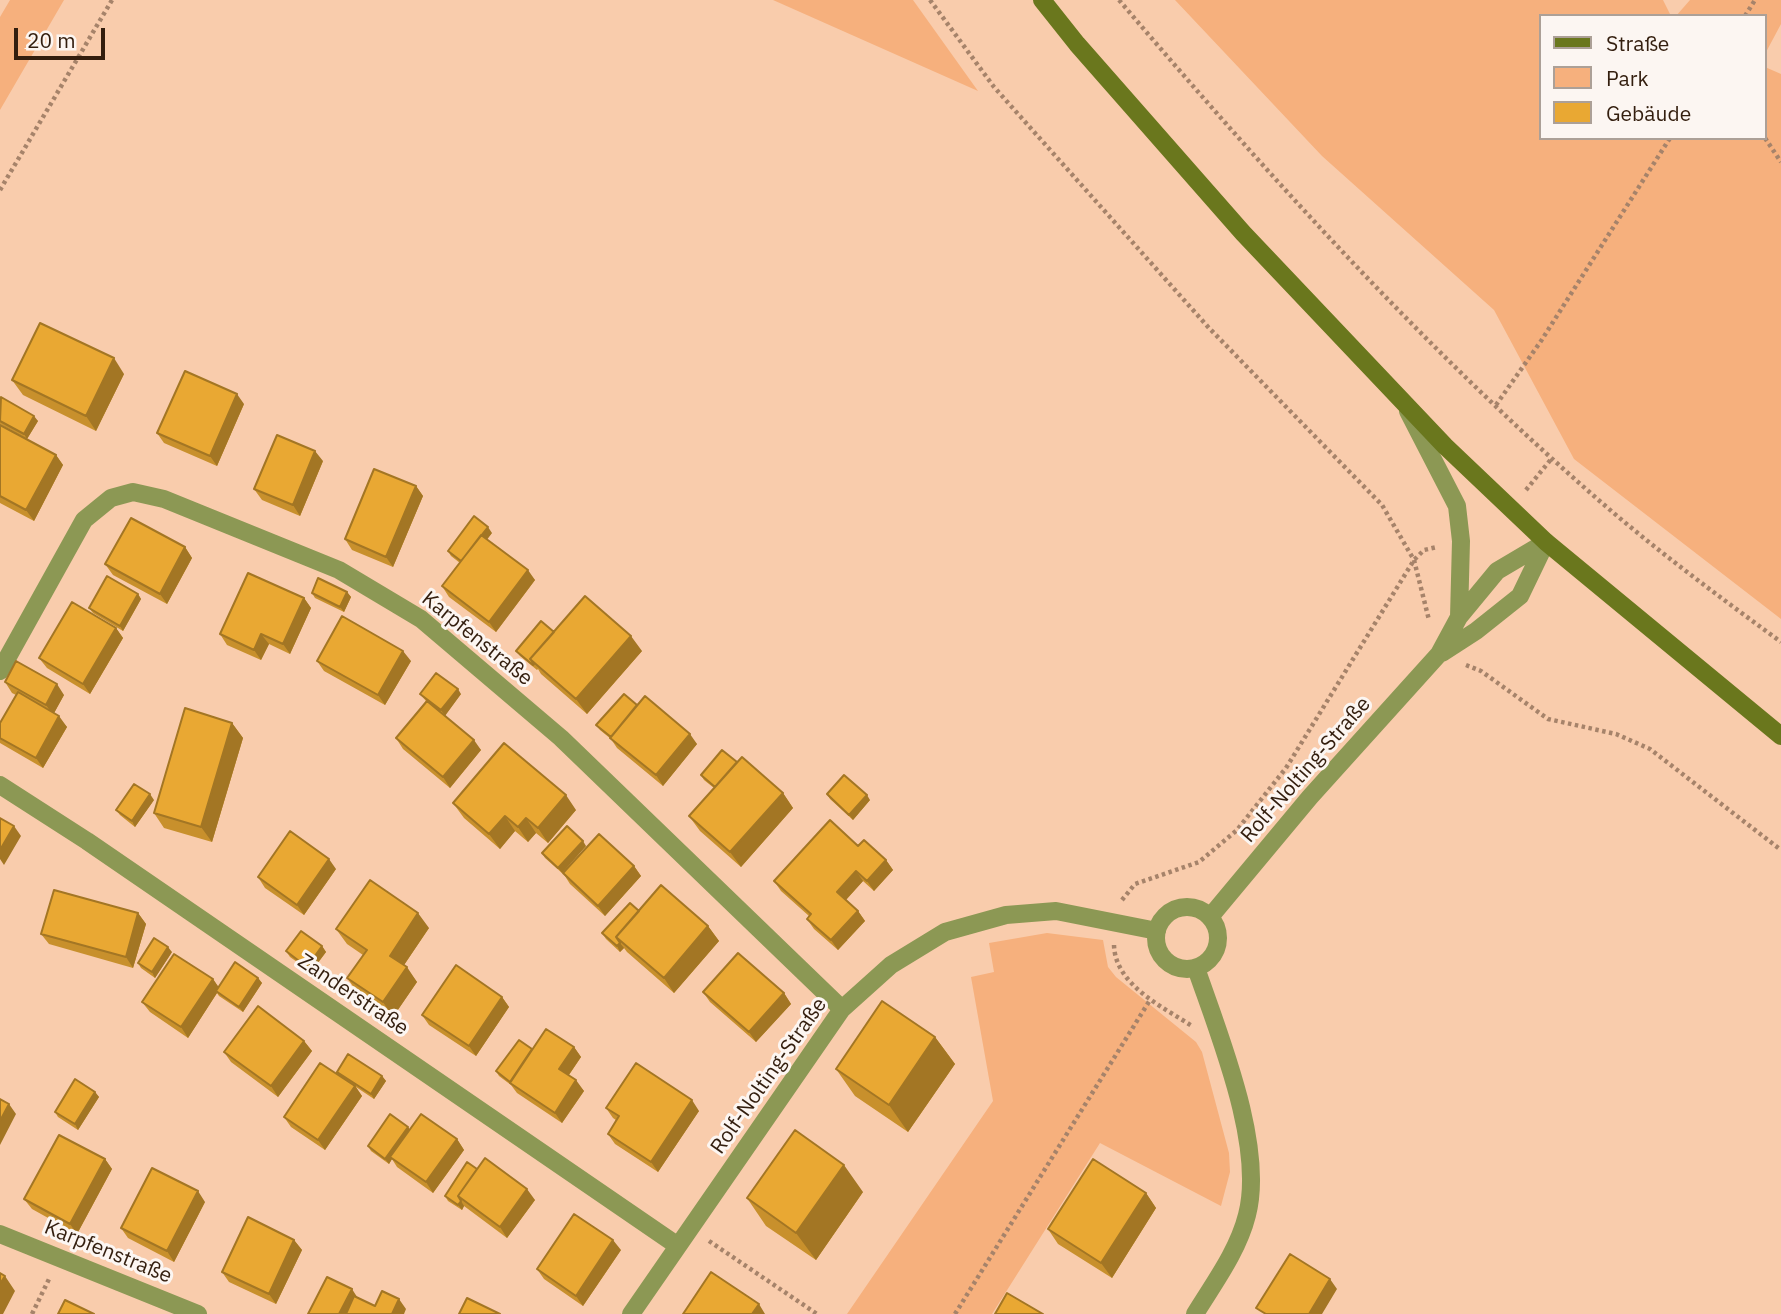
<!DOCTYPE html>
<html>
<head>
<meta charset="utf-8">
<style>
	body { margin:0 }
	#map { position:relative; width:1781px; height:1314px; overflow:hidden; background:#f9ccac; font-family:"IBM Plex Sans",sans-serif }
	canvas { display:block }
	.legend { position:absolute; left:1539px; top:14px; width:228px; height:126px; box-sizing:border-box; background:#fcf6f2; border:2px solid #aca097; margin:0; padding:9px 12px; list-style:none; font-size:21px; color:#331e0e }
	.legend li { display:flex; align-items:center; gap:14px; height:35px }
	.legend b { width:35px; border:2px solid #aca097 }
	.scale { position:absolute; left:14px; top:28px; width:91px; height:32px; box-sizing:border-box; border:4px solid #331e0e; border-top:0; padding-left:9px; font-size:21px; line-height:24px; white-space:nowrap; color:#331e0e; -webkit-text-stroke:5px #fcf6f2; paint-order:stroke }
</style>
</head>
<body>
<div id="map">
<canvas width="1781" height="1314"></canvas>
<ul class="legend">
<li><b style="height:9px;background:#6a771d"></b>Straße</li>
<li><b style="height:19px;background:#f6b07d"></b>Park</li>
<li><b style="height:19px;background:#e9a833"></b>Gebäude</li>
</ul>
<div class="scale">20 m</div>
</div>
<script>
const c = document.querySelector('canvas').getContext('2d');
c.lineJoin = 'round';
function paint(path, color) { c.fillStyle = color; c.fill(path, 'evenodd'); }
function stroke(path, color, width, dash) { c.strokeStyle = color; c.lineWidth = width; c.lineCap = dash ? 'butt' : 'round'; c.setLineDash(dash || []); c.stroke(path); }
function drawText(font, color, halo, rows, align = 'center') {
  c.font = font + ' "IBM Plex Sans",sans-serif'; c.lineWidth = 6; c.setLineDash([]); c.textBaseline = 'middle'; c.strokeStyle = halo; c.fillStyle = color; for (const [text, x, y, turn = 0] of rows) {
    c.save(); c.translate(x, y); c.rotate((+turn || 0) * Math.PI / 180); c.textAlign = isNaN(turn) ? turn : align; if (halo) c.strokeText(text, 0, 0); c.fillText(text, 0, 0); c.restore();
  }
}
paint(new Path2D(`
	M10,0H64L0,110V17Z
	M773,0H913L978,91Z
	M1175,0H1663L1671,16H1541V138H1765V67L1781,74V619L1574,459L1494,310L1322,156Z
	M1690,0H1781V24L1765,54V16H1676Z
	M1047,933L1103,940L1108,967L1116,977L1196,1042L1202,1052L1229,1153L1230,1172L1221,1206L1100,1143L992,1314H847L993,1101L971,977L994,972L989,943Z`), '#f6b07d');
stroke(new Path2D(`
	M930,0L994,87L1209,328L1382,505L1414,560L1429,620
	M1119,0C1267,174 1421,345 1594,496C1653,548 1717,595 1781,642
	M1745,16L1755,0
	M1765,138L1781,162
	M0,190L112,0
	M1496,405L1541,341L1670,138
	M1526,490L1552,458
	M1466,665L1481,671L1548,719L1616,734L1650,749L1781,850
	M1122,900L1135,884L1199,862L1237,830L1286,768L1414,560L1424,550L1437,547
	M1114,945C1115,985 1163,1007 1192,1026
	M709,1241L817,1314
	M32,1314L50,1277
	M955,1314L1150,1000`), '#a6836a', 4.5, [3.5, 3.5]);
stroke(new Path2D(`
	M1408,411L1457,506L1461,541L1459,617
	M1442,653L1476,631L1520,596L1546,542
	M0,671L84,520L111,498L133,492L164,499L339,570L421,619L561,738L842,1009
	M0,785L87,841L678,1246
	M1156 938a31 31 0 1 1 62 0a31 31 0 1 1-62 0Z
	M1210,917L1310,797L1439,654L1459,617L1497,571L1546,542
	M0,1234L198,1314
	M631,1314L842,1009L891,965L945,932L1006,915L1056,911L1157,931
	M1195,1314C1214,1283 1238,1251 1247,1215C1265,1146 1219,1035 1196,968`), '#8c9854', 18);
stroke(new Path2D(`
	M1042,0L1077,44L1243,233L1445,446L1546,542L1781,736`), '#6a771d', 18);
paint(new Path2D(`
	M124,374L96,431L23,395L12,380Z
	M0,399L38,421L27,439L0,424Z
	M244,404L217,466L164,443L157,433Z
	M0,425L56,455L63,465L34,521L0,503Z
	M323,461L300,516L262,500L254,489Z
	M416,486L423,496L393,567L352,550L345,539Z
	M492,533L487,539L535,580L496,632L449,597L442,586L460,563L451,556L448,551Z
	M185,547L192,558L167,604L113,575L105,564Z
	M347,592L351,597L344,612L315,598L312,593Z
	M138,594L141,599L123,631L93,613L89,608Z
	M304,598L311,608L290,654L269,644L261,660L227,645L220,634Z
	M116,628L123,638L90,694L47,668L39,658Z
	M554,632L642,651L587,714L541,674L538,669L537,670L520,656L516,651Z
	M317,661H411L385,705L324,671Z
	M5,682L64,695L54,713L67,727L43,768L0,743V723L16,695L12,693Z
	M420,694H461L445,715L481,750L450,788L403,749L396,738L426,701Z
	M637,705L697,744L663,786L617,748L611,739L600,730L596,725Z
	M232,723L243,738L212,842L164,828L154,813Z
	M737,762L783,793L793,808L741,867L700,831L689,816L714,788L704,780L701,775Z
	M827,794L870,800L853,820L830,799Z
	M154,800L135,827L120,815L116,810Z
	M453,803L576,810L548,843L536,833L528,842L515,831L500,849L464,818Z
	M586,846L562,873L545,858L542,853Z
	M858,846L886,860L893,870L874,891L863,881L846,900L858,911L865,921L838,950L814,929L807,919L809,916L781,891L774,881Z
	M634,866L641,876L605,916L570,884L563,873Z
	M336,869L304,915L265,888L258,877Z
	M639,911L708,926L719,941L674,993L627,952L624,948L620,952L606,939L602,933Z
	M138,913L146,924L133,968L49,944L41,934Z
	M429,928L404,965L417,982L393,1017L358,993L347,978L363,955L347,944L336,929Z
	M322,946L326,952L311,972L290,957L286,951Z
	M172,952L155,978L141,968L138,963Z
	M258,978L262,983L243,1012L219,996L217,993L188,1038L150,1012L142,1002L213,979L218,987Z
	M703,992L784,993L791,1004L756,1042L710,1002Z
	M502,997L509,1007L476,1056L429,1025L422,1015Z
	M935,1037L955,1064L908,1132L855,1096L836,1069Z
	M304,1041L312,1051L278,1097L231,1062L224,1052Z
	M574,1047L581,1057L569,1075L584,1091L562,1123L517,1093L511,1085L499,1076L496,1071L532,1049Z
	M337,1072L382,1076L386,1081L374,1099L356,1087L362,1096L325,1150L291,1127L284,1117L338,1075Z
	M95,1092L99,1097L78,1130L58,1117L55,1112Z
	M606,1108L699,1111L658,1172L615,1144L608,1134L616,1120L613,1118Z
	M410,1130L457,1139L464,1150L433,1193L397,1167L392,1159L389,1164L371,1151L368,1146Z
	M105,1159L112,1169L77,1234L32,1209L24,1199Z
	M477,1169L535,1200L507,1238L464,1206L462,1210L448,1201L445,1196Z
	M863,1192L816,1260L766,1226L747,1198Z
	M1146,1193L1156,1208L1112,1278L1058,1244L1048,1229Z
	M205,1202L174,1262L128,1238L121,1228Z
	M294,1240L302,1250L276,1304L229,1282L222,1272Z
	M621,1250L583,1306L544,1279L537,1269Z`), '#c8902c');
paint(new Path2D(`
	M114,358L124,374L96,431L86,416Z
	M237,394L244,404L217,466L210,456Z
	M34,416L38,421L27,439L24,434Z
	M315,451L323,461L300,516L293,505Z
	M56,455L63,465L34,521L26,510Z
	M416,486L423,496L393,567L386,557Z
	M488,527L492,533L466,567L462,562Z
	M185,547L192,558L167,604L160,594Z
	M528,570L535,580L496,632L489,622Z
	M347,592L351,597L344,612L340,607Z
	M138,594L141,599L123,631L120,626Z
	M304,598L311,608L290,654L283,644Z
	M116,628L123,638L90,694L83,684Z
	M261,634L269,644L261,660L254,650Z
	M631,636L642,651L587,714L576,699Z
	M403,651L411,661L385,705L378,695Z
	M57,684L64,695L53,715L46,705Z
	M458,689L461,694L445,716L441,710Z
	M59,716L67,727L43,768L36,758Z
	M232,723L243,738L212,842L201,827Z
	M690,734L697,744L663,786L656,775Z
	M474,740L481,750L450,788L443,777Z
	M783,793L793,808L741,867L730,852Z
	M150,794L154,800L135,827L132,821Z
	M566,795L576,810L548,843L538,828Z
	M867,795L870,800L853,820L849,815Z
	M505,816L515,831L500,849L489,834Z
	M526,818L536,833L528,842L518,827Z
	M14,826L21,836L4,865L0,859V850Z
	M583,841L586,846L562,873L558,868Z
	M329,859L336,869L304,915L297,905Z
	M886,860L893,870L874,891L867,881Z
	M634,866L641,876L605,916L598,906Z
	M856,871L863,881L844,902L837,892Z
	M858,911L865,921L838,950L831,940Z
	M138,913L146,924L133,968L126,957Z
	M418,913L429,928L400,971L390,956Z
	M708,926L719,941L674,993L664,978Z
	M620,943L624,948L620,952L617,946Z
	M322,946L326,952L311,972L307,967Z
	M168,947L172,952L155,978L152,972Z
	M407,967L417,982L393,1017L383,1002Z
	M258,978L262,983L243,1012L239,1007Z
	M213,979L220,989L216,991L217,993L188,1038L181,1027Z
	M784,993L791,1004L756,1042L749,1032Z
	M502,997L509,1007L476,1056L469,1046Z
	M935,1037L955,1064L908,1132L889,1105Z
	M304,1041L312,1051L278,1097L271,1086Z
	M574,1047L581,1057L566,1079L559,1069Z
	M382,1076L386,1081L374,1099L371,1094Z
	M576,1080L584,1091L562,1123L555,1113Z
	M355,1086L362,1096L325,1150L318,1140Z
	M95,1092L99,1097L78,1130L75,1124Z
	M692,1100L699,1111L658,1172L651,1162Z
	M9,1104L16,1114L0,1145V1121Z
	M408,1127L412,1132L390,1157L392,1159L389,1164L385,1159Z
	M457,1139L464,1150L433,1193L426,1182Z
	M105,1159L112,1169L77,1234L70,1224Z
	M844,1165L863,1192L816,1260L796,1233Z
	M527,1189L535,1200L507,1238L500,1227Z
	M198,1191L205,1202L174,1262L167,1251Z
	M1146,1193L1156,1208L1112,1278L1101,1263Z
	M461,1201L464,1206L462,1210L458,1205Z
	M294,1240L302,1250L276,1304L269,1294Z
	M613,1240L621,1250L583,1306L576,1296Z
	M5,1276L15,1291L3,1314H0V1284Z
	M1330,1279L1337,1289L1322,1314H1309Z
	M352,1289L359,1300L352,1314H339Z
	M399,1299L406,1309L404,1314H392Z
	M759,1304L765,1314H752Z`), '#a37624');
const building = new Path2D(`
	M40,323L114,358L86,416L12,380Z
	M185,371L237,394L210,456L157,433Z
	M1,397L34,416L24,434L0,421Z
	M0,425L56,455L26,510L0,496Z
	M277,435L315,451L293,505L254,489Z
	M374,469L416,486L386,557L345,539Z
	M474,516L488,527L461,561L448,551Z
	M131,518L185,547L160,594L105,564Z
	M481,535L528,570L489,622L442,586Z
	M248,573L304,598L283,644L261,634L254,650L220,634Z
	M107,576L138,594L120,626L89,608Z
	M318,578L347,592L340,607L312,593Z
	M585,596L631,636L576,699L530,659Z
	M72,602L116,628L83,684L39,658Z
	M342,616L403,651L378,695L317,661Z
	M541,621L554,632L530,659L534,664L533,665L516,651Z
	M16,661L57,684L46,705L5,682Z
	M436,673L458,689L441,710L420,694Z
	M18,692L59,716L36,758L0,738V723Z
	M624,694L637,705L611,737L596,725Z
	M645,696L690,734L656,775L610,738Z
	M427,701L474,740L443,777L396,738Z
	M185,708L232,723L201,827L154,813Z
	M504,743L566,795L538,828L526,818L518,827L505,816L489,834L453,803Z
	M722,750L737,762L715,787L701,775Z
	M742,757L783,793L730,852L689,816Z
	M844,775L867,795L849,815L827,794Z
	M134,784L150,794L132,821L116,810Z
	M0,818L14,826L0,850Z
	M830,820L858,846L864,840L886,860L867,881L856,871L837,892L858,911L831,940L807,919L811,914L774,881Z
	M567,826L583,841L558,868L542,853Z
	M290,831L329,859L297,905L258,877Z
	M599,834L634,866L598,906L563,873Z
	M370,880L418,913L390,956L407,967L383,1002L347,978L367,950L336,929Z
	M661,885L708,926L664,978L616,937Z
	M54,890L138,913L126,957L41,934Z
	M630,903L639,911L616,937L620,943L617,946L602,933Z
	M301,931L322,946L307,967L286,951Z
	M154,938L168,947L152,972L138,963Z
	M738,953L784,993L749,1032L703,992Z
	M174,954L213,979L181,1027L142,1002Z
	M235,962L258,978L239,1007L216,991Z
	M456,965L502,997L469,1046L422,1015Z
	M882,1001L935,1037L889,1105L836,1069Z
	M258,1006L304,1041L271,1086L224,1052Z
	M546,1029L574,1047L559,1069L576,1080L555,1113L510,1083Z
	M519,1040L532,1049L510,1082L496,1071Z
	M348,1054L382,1076L371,1094L337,1072Z
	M320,1063L355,1086L318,1140L284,1117Z
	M636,1063L692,1100L651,1162L608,1134L619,1116L606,1108Z
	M75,1079L95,1092L75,1124L55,1112Z
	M0,1099L9,1104L0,1121Z
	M390,1114L408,1127L385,1159L368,1146Z
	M421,1114L457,1139L426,1182L390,1157Z
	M795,1130L844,1165L796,1233L747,1198Z
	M59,1135L105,1159L70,1224L24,1199Z
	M485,1158L527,1189L500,1227L458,1196Z
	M1093,1159L1146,1193L1101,1263L1048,1229Z
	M467,1162L477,1169L458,1196L461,1201L458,1205L445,1196Z
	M152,1168L198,1191L167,1251L121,1228Z
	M574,1214L613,1240L576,1296L537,1269Z
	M248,1217L294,1240L269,1294L222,1272Z
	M1290,1254L1330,1279L1309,1314H1266L1256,1308Z
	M711,1272L759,1304L752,1314H683Z
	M0,1273L5,1276L0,1284Z
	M327,1277L352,1289L339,1314H308Z
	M382,1291L399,1299L392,1314H346L354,1296L375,1306Z
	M1007,1293L1043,1314H995Z
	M467,1298L500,1314H459Z
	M65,1300L94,1314H58Z`);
paint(building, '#e9a833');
stroke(building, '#a37624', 2);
drawText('21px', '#331e0e', '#fcf6f2', [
	["Karpfenstraße",477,639,39],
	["Rolf-Nolting-Straße",1306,770,-49],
	["Zanderstraße",353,995,34],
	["Rolf-Nolting-Straße",769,1076,-55],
	["Karpfenstraße",108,1252,22]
]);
</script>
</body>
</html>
